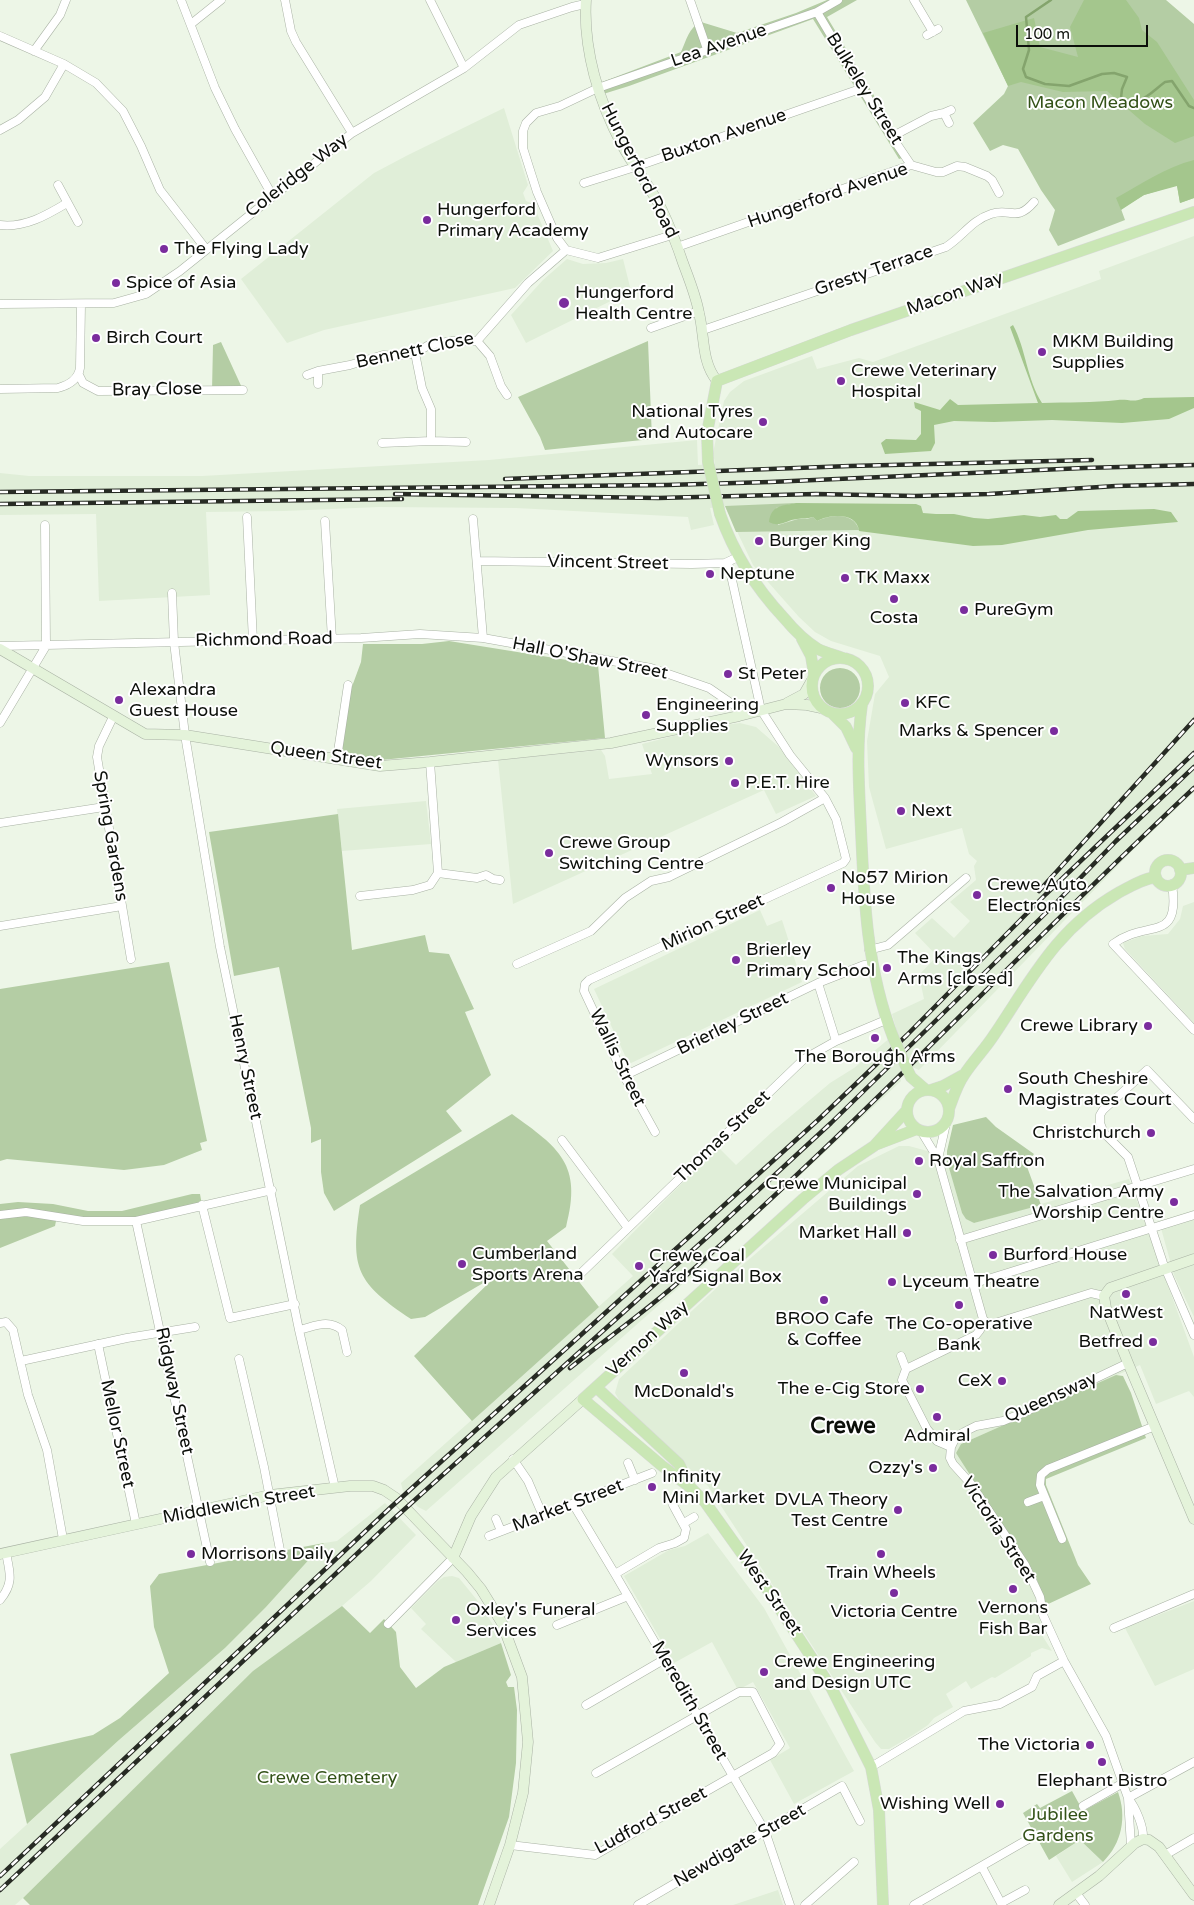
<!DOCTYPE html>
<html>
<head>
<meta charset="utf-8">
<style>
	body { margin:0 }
	#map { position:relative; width:1194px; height:1905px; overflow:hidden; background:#edf6e7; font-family:"Varela Round",sans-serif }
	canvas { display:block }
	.scale { position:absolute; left:1016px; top:25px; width:132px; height:22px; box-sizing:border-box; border:2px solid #0c0f0a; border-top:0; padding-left:6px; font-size:15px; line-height:18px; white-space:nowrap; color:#0c0f0a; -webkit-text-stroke:4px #fff; paint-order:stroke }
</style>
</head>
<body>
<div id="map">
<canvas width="1194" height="1905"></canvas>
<div class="scale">100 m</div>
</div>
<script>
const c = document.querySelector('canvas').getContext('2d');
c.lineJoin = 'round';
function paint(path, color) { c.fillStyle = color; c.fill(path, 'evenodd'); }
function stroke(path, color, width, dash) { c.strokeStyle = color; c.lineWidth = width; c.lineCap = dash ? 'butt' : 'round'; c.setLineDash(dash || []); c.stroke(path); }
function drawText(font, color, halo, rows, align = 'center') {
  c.font = font + ' "Varela Round",sans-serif'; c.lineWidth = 4; c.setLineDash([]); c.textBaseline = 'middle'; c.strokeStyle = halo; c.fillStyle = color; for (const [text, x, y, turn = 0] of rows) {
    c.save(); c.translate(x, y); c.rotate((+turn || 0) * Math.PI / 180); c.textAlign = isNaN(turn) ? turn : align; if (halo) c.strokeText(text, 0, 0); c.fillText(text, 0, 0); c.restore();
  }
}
paint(new Path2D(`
	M504,108L528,185L523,193L526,201L533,204L553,251L515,288L324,330L287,343L241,279L374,173L408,155Z
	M1194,236V792L1133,850L919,1070L912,1067L900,1078L901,1081L704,1265L426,1511L418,1507L403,1491L401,1483L633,1276L612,1254L674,1191L719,1148L736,1165L772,1132L830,1083L854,1068L897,1032L892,1014L924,999L919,975L937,956L915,933L932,918L954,938L970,921L950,902L976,880L974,866L977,861L969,854L962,828L886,849L869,787L867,741L875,694L889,677L880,656L831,641L815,632L799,617L753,565L725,506L710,508L714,525L691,530L688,517L516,508L379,507L284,511L206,512L210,595L99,601L96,514L0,515V473L29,476H202L489,460L697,440L698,465L715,464L713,453L724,401L730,392L744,381L812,356L817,369L859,358L873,362L1101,279L1099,271Z
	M567,259L583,264L606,263L623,259L631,291L526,343L511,315L543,280Z
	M740,723L756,727L779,747L816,796L776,814L764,790L513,904L498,760L601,750L605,756L609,779L652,774L642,744L709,727Z
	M426,801L431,844L342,851L337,809Z
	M1194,902V1023L1125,949L1123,943L1142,936L1168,934L1180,919L1183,906Z
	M760,910L767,926L782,920L802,982L629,1064L594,989Z
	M899,1146H909L946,1156L962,1213L974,1223L1129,1179L1194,1357V1397L1189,1391L1156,1404L1140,1365L961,1444L956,1453L1037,1580L1046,1605L1038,1629L1052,1651L1042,1648L1031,1653V1656L995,1678L992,1677L971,1689L966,1681L946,1694L953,1707L934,1718L928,1725L913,1735L889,1749H881L875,1742L708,1486L622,1405L615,1393L619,1379L725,1280L858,1166Z
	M1194,1210V1317L1174,1275L1159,1221Z
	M385,1503L416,1535L371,1581L342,1606L253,1672L23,1898L15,1905H0V1849L119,1740L225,1648L266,1607L324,1543L337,1541Z
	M708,1533L764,1608L854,1771L794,1804L770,1760L790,1748L753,1682L738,1690L712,1642L674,1663L624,1576L669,1550L685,1546Z
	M452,1576L459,1578L477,1600L495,1628L501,1643L456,1662L421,1629L426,1624L411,1608L438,1581L444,1577Z
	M1194,1601V1669L1155,1686L1125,1628Z
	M1080,1840L1103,1862L1072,1882L1056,1856Z
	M778,1890L783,1905H733Z`), '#e0eed8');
paint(new Path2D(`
	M827,0H857L827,17L897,134L893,136L906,157L899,159L813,19L629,86L600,95L597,84L681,52C686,41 689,27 701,22L737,33L796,13Z
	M966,0H1166L1194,24V198L1180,203L1177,185L1144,195L1121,209L1125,220L1058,246L1049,230L1055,210L1041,190L1018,149L1003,145L990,151L973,123L1004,94L1008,86Z
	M648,341L652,439L545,450L540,437L518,397Z
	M221,342L243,390H212L213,345Z
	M796,503L776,508L778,525L798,519H807L813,517L817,521C831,514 854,512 859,530L736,532L725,506Z
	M449,641L598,665L605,738L381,760L340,752L350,692L361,662L363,644H422Z
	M820 688a20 20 0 1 1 40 0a20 20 0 1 1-40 0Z
	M338,814L352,950L425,935L429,952L449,954L474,1009L465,1012L491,1075L446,1111L462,1131L334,1211L324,1193L321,1172V1139L311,1143V1128L279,967L234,976L209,832Z
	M169,962L207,1141L200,1143L202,1150L164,1165L124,1170L7,1159L0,1161V989Z
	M512,1114C559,1148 583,1164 566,1227L547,1241L599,1307L472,1421L414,1356L497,1275L425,1317L411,1319C357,1283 350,1269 360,1205Z
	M986,1117L996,1127L1034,1154L1026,1164L1041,1205L974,1223L966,1219L962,1213L947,1161V1151L953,1125Z
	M192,1194H200L202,1205L136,1221L57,1216L55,1226L0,1248V1204L18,1202L53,1204L88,1211H122Z
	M1116,1375L1123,1376L1131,1393L1146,1438L1046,1479V1485L1078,1565L1091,1584L1046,1605L1037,1580L956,1453L961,1444Z
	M324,1543L266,1607L225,1648L119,1740L27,1824L10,1754L93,1735L120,1718L169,1673L154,1627L150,1586L159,1574Z
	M342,1606L370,1633L384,1619L396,1632L400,1667L416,1688L444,1667L501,1643L511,1675L506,1682L508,1687H514L517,1710L516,1763L509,1817L478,1905H30L23,1898L253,1671Z
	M1072,1791L1083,1811L1118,1792C1127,1817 1122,1843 1103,1862L1080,1840L1049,1860L1023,1813L1037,1804L1040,1808Z`), '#b4cda4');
paint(new Path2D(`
	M1084,0H1126L1139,18L1142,30L1157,42L1194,100V136L1175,143L1145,124L1107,91L1063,92L1021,82L1008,86L983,33L1034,18L1040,47L1078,57L1070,27Z
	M1194,160V198L1180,203L1177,186L1144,195L1121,210L1116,198C1141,184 1166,167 1194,160Z
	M1013,325C1026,349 1027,380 1042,403C1068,402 1093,403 1118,400C1128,399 1134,403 1144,398L1194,397V408L1169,419L1122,423L1052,420L994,422L954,421L934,425L935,443L931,451L885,454L881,443L886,439L916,440L921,434V411L915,408L914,402L940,410L950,399L958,405L1038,403L1010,327Z
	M796,503L916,504L921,506L923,513L936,514H954L974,518L988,519L1024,515L1040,517L1056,515L1060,519H1067L1078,511L1154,509L1171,512L1178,522L1088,530L1002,545L973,546L859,531C857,512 830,514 817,521L813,517C807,519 803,518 797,519C786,520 780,528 769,522C771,505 782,506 796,503Z`), '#a4c68d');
stroke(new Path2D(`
	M1051,0L1026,17L1029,50L1023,69L1026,77L1045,84L1069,86L1102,74L1114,73L1127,77L1122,89L1121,98C1141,107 1150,93 1165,82L1172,81L1189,106L1194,108`), '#84a46d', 2.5);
const street = new Path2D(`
	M181,0L215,88L235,129L272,195
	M285,0L291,31L296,42L352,133
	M430,0L464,68
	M690,0L707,49
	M914,0L933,32
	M817,12L884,125L911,165
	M191,24L221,0
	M927,35L938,29
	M0,36L64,64L96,83L123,111L141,146L160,190L206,249
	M34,51L60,15L66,0
	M944,113L949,123
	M0,130L18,120L45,97L64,64
	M893,136L931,116L944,113L951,110
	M584,183L635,167L863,88
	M58,185L78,222
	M0,225C25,228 47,215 67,203
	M672,235L598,258L566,250L557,238L537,192L523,148V131L526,123L536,113L560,106L598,88L817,12L838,0
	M677,247L911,165L936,172H943L957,166L965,167L987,176L992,180L999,193
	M0,304L114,303L146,294L180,271L352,133L464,68L519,25L572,7L585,4
	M651,328L699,311
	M703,330L946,247C962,237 972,220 991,214C1010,207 1016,223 1034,202
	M477,341L490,356L501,386L507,395
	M415,353L422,388L431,409V441
	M79,375L83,383L98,391L243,390
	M307,375L318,371
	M318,384V371L350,365L383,355L398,356L415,353L429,345L452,341H477L528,283L566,250
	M0,389L58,388C69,385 78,380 80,368L81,304
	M382,443L431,441L466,442
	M247,517L253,641
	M473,519L483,638
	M325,521L332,639
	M45,525L46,646
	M477,561L692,564L725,563L738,557
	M172,593L174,642L185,735L220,947L299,1330L335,1488
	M0,646L361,638L420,634L483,638L651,668L709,688L747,714
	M113,717L99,746L97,757L131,959
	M0,723L46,646
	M337,758L348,685
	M430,762L438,873
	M0,823L104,807
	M1172,884C1181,945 1147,918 1113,944L1194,1030
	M360,896L413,890L430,885L438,873L477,878L486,875L493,879L500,880
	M0,926L122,906
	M869,950L888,945L966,878
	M517,964L591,931L625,898L651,881L669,877L782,822L825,798
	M818,983L836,1041
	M624,1076L818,983L864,965H872
	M1194,1119L1147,1070L1103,1110L1100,1115V1123L1104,1133L1128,1157L1163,1263L1194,1335
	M921,1131L938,1159L983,1319
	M655,1132L624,1076L584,991L585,984L589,980L843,863L846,859L836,819L825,798L790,755L761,710L728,562
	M562,1140L628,1228
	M938,1159L947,1119
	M202,1205L230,1318L295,1304
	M0,1215L26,1212L83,1221H136L272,1190
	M136,1221L210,1562
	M960,1240L1194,1169
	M576,1278L804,1059L836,1041L886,1020
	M972,1284L1194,1215
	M983,1319L987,1323L992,1324L1091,1293L1104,1296
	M0,1323L6,1322L13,1330L28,1395L47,1450L63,1539
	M299,1330C316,1326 328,1319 342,1330L347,1352
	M98,1344L136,1524
	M901,1356L906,1369L902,1380L927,1429L937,1441L951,1447
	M239,1359L264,1467L280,1550
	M21,1361L127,1338L195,1327
	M906,1369L976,1335L980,1330L983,1319
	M951,1447L950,1458L953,1464L971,1484L1025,1565L1040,1597L1043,1615L1064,1661L1106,1736L1128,1798C1136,1808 1144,1827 1143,1839
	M951,1447L956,1437L964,1432L976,1426L1003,1421L1025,1412L1128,1363
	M513,1459L528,1481L543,1516
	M628,1463L635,1480
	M1028,1502L1044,1496
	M573,1504L615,1574L765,1831L790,1905
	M496,1519L501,1531
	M684,1523L694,1517
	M489,1536L652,1473
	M1062,1539L1040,1485L1041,1475L1048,1469L1155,1426
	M615,1574L659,1548L675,1543L684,1538L686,1529L673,1505
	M0,1600C14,1583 10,1573 6,1553
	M388,1624L453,1558
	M557,1625L628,1596
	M1114,1628L1194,1594
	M586,1705L665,1659
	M871,1767L964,1711L1000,1704L1032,1687L1037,1676L1064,1661
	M1128,1798L1194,1762
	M1128,1798L1131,1846
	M1083,1806L1123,1783
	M510,1845L595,1855L773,1753L780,1744L753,1692H739L596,1773
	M1165,1855L1194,1838
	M982,1867L1002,1905
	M1076,1893L1085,1905
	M1001,1903L1025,1890
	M638,1905L842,1786L860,1821
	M805,1905L854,1862
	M914,1905L1032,1837`);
const secondary = new Path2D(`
	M586,0C583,50 599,102 622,145C634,168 651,187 662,210C670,227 677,245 683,263C689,279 696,296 699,313C705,337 701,361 717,381
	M0,649L145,734L185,735L380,766L430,762L611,743L739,716L786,704L807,705L821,708
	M787,703L804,694L812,680
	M1194,1259L1110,1288L1104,1296L1106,1308L1128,1363L1194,1519
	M0,1554L270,1495L350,1486H373L384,1490L396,1498L467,1572L481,1589L502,1623L522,1677L528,1742L523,1793L510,1845L489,1905
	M453,1558L471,1516L496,1477L583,1399
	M1059,1905L1099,1876L1135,1843L1143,1839L1149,1840L1159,1847L1194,1895`);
const primary = new Path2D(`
	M708,462L707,433L717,381L851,330L1194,212
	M720,514C734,554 755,587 784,618C794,630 805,641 818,649C826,653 835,655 843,658
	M802,639L811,656L814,674
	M812 686a28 28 0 1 1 56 0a28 28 0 1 1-56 0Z
	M862,704C856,746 859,787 861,830C864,901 867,970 893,1037
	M832,713L846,727L856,748
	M1155 873a13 13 0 1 1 26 0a13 13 0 1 1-26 0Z
	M1180,870L1194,868
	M908,1071L911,1077L926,1090
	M907 1111a21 21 0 1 1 42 0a21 21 0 1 1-42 0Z
	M931,1090L943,1086L963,1075
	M949,1109C953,1098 957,1085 964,1075C973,1061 985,1049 994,1035C1031,980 1057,928 1118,893C1129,887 1142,879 1156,877
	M875,1145L917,1129
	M596,1387L679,1464L689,1484
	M883,1905L879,1810L871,1767L832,1689L765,1586L705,1502L691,1488L661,1465L583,1399L803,1199L838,1170L874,1146L907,1110`);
stroke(street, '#a9b2a4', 9);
stroke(secondary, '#a9b2a4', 11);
stroke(primary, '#d8d9d8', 12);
stroke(street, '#fff', 8);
stroke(secondary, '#e4f3da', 10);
stroke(primary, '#cae7b5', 11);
const rail = new Path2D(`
	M505,479L850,466L1092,460
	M0,492L667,485L770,482L1084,468L1194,465
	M395,494L658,498L816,494L915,496L989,494L1116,486L1194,484
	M0,504L402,499
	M1039,891L1194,720
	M570,1368C604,1341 640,1315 674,1286C855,1129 1019,952 1194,788
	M0,1876L390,1508L818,1120L907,1035L1046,894L1194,753
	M0,1890L397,1516L714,1231L831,1123L1056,903L1116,841L1194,767`);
stroke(rail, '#272b24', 4.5);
stroke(rail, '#fff', 2.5, [8]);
const primaryBridge = new Path2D(`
	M708,462L720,514
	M893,1037L908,1071`);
stroke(primaryBridge, '#d8d9d8', 12, []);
stroke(primaryBridge, '#cae7b5', 11);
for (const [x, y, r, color] of [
	[427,220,5,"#7a2c9d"],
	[164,249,5,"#7a2c9d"],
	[116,283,5,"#7a2c9d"],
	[564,303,6,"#7a2c9d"],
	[96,338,5,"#7a2c9d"],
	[1042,352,5,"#7a2c9d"],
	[841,381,5,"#7a2c9d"],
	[763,422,5,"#7a2c9d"],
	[759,541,5,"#7a2c9d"],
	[710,574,5,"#7a2c9d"],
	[845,578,5,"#7a2c9d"],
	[894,599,5,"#7a2c9d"],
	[964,610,5,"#7a2c9d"],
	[728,674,5,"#7a2c9d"],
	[119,700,5,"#7a2c9d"],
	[905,703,5,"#7a2c9d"],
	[646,715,5,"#7a2c9d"],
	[1054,731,5,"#7a2c9d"],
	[729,761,5,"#7a2c9d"],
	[735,783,5,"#7a2c9d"],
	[901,811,5,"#7a2c9d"],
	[549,853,5,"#7a2c9d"],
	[831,888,5,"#7a2c9d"],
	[977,895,5,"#7a2c9d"],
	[736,960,5,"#7a2c9d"],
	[887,968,5,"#7a2c9d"],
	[1148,1026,5,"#7a2c9d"],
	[875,1038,5,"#7a2c9d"],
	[1008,1089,5,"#7a2c9d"],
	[1151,1133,5,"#7a2c9d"],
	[919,1161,5,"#7a2c9d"],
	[917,1194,5,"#7a2c9d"],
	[1174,1202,5,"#7a2c9d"],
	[907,1233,5,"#7a2c9d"],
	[993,1255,5,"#7a2c9d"],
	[462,1264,5,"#7a2c9d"],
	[639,1266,5,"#7a2c9d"],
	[892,1282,5,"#7a2c9d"],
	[1126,1294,5,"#7a2c9d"],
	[824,1300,5,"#7a2c9d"],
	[959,1305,5,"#7a2c9d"],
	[1153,1342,5,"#7a2c9d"],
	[684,1373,5,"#7a2c9d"],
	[1002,1381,5,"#7a2c9d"],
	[920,1389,5,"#7a2c9d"],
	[937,1417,5,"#7a2c9d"],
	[933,1468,5,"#7a2c9d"],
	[652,1487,5,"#7a2c9d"],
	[898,1510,5,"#7a2c9d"],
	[191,1554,5,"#7a2c9d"],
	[881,1554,5,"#7a2c9d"],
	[1013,1589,5,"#7a2c9d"],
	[894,1593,5,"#7a2c9d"],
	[456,1620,5,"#7a2c9d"],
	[764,1672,5,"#7a2c9d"],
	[1090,1745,5,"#7a2c9d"],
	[1102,1762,5,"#7a2c9d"],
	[1000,1804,5,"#7a2c9d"]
]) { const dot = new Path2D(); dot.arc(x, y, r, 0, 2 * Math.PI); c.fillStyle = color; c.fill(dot); stroke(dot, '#fff', 2); }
drawText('18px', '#0c0f0a', '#fff', [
	["Lea Avenue",719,46,-19],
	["Bulkeley Street",864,89,58],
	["Buxton Avenue",724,136,-19],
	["Hungerford Road",639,171,63],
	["Coleridge Way",297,176,-38],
	["Hungerford Avenue",828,196,-19],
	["Gresty Terrace",874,271,-19],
	["Macon Way",955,294,-19],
	["Bennett Close",415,351,-12],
	["Bray Close",157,390,-1],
	["Vincent Street",608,563,1],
	["Richmond Road",264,640,-1],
	["Hall O'Shaw Street",590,659,11],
	["Queen Street",326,756,8],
	["Spring Gardens",110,836,80],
	["Mirion Street",713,923,-25],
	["Brierley Street",733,1024,-26],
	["Wallis Street",617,1058,64],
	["Henry Street",245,1067,78],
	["Thomas Street",723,1137,-44],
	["Vernon Way",648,1339,-42],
	["Ridgway Street",174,1391,78],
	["Queensway",1051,1398,-24],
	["Mellor Street",117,1434,78],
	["Middlewich Street",239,1505,-10],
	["Market Street",568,1506,-21],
	["Victoria Street",998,1530,57],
	["West Street",769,1593,55],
	["Meredith Street",689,1701,60],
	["Ludford Street",651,1821,-28],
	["Newdigate Street",740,1846,-30]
]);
drawText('18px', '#335218', '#fff', [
	["Macon Meadows",1100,103],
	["Crewe Cemetery",327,1778],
	["Jubilee",1058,1815],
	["Gardens",1058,1836]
]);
drawText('18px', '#0c0f0a', '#fff', [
	["Hungerford",437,210],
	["Primary Academy",437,231],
	["The Flying Lady",174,249],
	["Spice of Asia",126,283],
	["Hungerford",575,293],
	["Health Centre",575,314],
	["Birch Court",106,338],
	["MKM Building",1052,342],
	["Supplies",1052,363],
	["Crewe Veterinary",851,371],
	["Hospital",851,392],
	["National Tyres",753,412,"right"],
	["and Autocare",753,433,"right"],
	["Burger King",769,541],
	["Neptune",720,574],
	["TK Maxx",855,578],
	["PureGym",974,610],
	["Costa",894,618,"center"],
	["St Peter",738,674],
	["Alexandra",129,690],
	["Guest House",129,711],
	["KFC",915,703],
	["Engineering",656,705],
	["Supplies",656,726],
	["Marks & Spencer",1044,731,"right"],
	["Wynsors",719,761,"right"],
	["P.E.T. Hire",745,783],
	["Next",911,811],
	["Crewe Group",559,843],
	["Switching Centre",559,864],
	["No57 Mirion",841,878],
	["House",841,899],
	["Crewe Auto",987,885],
	["Electronics",987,906],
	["Brierley",746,950],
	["Primary School",746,971],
	["The Kings",897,958],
	["Arms [closed]",897,979],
	["Crewe Library",1138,1026,"right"],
	["The Borough Arms",875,1057,"center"],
	["South Cheshire",1018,1079],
	["Magistrates Court",1018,1100],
	["Christchurch",1141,1133,"right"],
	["Royal Saffron",929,1161],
	["Crewe Municipal",907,1184,"right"],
	["Buildings",907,1205,"right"],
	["The Salvation Army",1164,1192,"right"],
	["Worship Centre",1164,1213,"right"],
	["Market Hall",897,1233,"right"],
	["Cumberland",472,1254],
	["Sports Arena",472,1275],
	["Burford House",1003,1255],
	["Crewe Coal",649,1256],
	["Yard Signal Box",649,1277],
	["Lyceum Theatre",902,1282],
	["NatWest",1126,1313,"center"],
	["BROO Cafe",824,1319,"center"],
	["& Coffee",824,1340,"center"],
	["The Co-operative",959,1324,"center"],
	["Bank",959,1345,"center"],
	["Betfred",1143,1342,"right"],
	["CeX",992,1381,"right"],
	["The e-Cig Store",910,1389,"right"],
	["McDonald's",684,1392,"center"],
	["Admiral",937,1436,"center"],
	["Ozzy's",923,1468,"right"],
	["Infinity",662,1477],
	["Mini Market",662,1498],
	["DVLA Theory",888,1500,"right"],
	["Test Centre",888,1521,"right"],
	["Morrisons Daily",201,1554],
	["Train Wheels",881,1573,"center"],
	["Vernons",1013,1608,"center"],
	["Fish Bar",1013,1629,"center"],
	["Oxley's Funeral",466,1610],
	["Services",466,1631],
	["Victoria Centre",894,1612,"center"],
	["Crewe Engineering",774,1662],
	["and Design UTC",774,1683],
	["The Victoria",1080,1745,"right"],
	["Elephant Bistro",1102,1781,"center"],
	["Wishing Well",990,1804,"right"]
], 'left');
drawText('bold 22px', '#0c0f0a', '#fff', [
	["Crewe",843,1427]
]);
</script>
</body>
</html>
